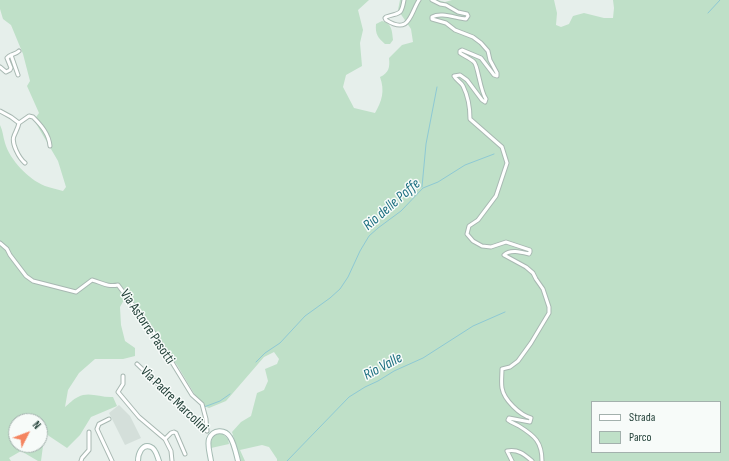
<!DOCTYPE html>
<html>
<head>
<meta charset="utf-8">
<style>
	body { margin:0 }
	#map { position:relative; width:729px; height:461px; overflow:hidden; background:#e6efeb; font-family:"Sofia Sans Condensed",sans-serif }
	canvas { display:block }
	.legend { position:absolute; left:591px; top:401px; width:130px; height:52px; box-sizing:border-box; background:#f7fbf9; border:1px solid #a3b1ad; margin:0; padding:5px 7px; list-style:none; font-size:12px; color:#24423a }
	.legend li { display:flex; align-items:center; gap:8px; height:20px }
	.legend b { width:20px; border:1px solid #a3b1ad }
	.north { position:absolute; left:8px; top:413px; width:40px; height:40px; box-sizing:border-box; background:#f7fbf9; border:1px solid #a3b1ad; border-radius:50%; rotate:48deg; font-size:11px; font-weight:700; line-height:16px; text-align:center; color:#24423a }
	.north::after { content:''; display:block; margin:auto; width:14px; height:18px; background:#f4845f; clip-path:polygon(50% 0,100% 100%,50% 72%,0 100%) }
</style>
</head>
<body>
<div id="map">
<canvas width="729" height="461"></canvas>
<ul class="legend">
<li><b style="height:5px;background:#fff"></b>Strada</li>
<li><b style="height:11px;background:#bfe0c8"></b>Parco</li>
</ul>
<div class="north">N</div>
</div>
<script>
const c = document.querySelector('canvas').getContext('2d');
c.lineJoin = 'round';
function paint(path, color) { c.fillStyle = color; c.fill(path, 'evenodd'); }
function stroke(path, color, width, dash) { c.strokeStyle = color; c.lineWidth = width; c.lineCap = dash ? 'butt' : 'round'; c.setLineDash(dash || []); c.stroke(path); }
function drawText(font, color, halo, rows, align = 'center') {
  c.font = font + ' "Sofia Sans Condensed",sans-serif'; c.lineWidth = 3; c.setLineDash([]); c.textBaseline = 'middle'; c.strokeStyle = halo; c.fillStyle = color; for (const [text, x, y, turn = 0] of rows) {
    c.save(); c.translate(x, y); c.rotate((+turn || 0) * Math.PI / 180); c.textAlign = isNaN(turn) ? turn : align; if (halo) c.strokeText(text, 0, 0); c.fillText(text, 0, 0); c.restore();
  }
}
paint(new Path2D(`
	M119,405L130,416L141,438L125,445L109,413Z`), '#d4dfda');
paint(new Path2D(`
	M0,0H369L358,10L363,30L360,43L362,66L346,75L343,87L354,108L375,113C382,101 385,91 380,77C389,73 390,67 389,58L402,45L413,42L411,29L398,10L400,0H437L445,2L452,0H554L557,13L556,25L561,27L569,24L573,16L584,13L604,18H613L614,8L613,0H729V461H277V459L269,447L262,445L240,450L245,461H241L232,432L241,422L251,416L257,393L264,390L268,381L265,369L277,364L279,359L274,352L264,357L226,401L209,408L201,405L177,365L125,298L120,307L121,325L125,341L135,348V356L123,359H95L79,373L68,390L65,407C69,404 73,399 78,397C89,391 101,398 113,397L117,406L91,417L80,435L67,448L43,432L40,435V421H16V445H40V443L43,446L41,461H38L21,451L9,458L11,461H0V125C3,131 3,137 5,143C10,160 28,179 45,186C50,188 57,189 63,191L66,187L58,161L34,120L39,113L27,86L30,81L23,54L11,25L3,19L0,9ZM592,402H720V452H592Z
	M382,21C392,23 392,31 393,40L390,44H385C378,38 375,34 376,24Z
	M222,433L228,439L229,444L211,448C210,440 213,434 222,433Z`), '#bfe0c8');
stroke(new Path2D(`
	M708,13L720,0
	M422,187L426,144L437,87
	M256,362L265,353L280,343L305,316L330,298L340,289L348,277L360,251L369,236L378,228L401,211L423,188L438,182L465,165L494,154
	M204,407L220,401L230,394
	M287,461L349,397L365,387L378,381L394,371L423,358L473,326L505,312`), '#8ec9d4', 1);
const minor = new Path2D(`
	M404,0C401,17 399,12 386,17L385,18L386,20C410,35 410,14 419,0
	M432,0L440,4L446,5L458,12L467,14L468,16L466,19C455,18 441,12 432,17V19L446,23L455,30L473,37L481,43L488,51L490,60L497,73V76L494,75L481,58L462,50L460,51V53C464,56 470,58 474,62C478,65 480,91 486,99L485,102
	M11,55L18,75
	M0,67L6,72L10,70L11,68L7,58C10,54 15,55 19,51
	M485,102L482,100L467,80L460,75L454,76C456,80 461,82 463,86C468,96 470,108 470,119L502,147L507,163L496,196L478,220L469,226L467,234L473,241L482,246L491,247L506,242L530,250V252L529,254C521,252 510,249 504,255L526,267L533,273L536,279L543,289L549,307V313L531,343L518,361L510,367L502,369C502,375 501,382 502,388C504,400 520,415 531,418L530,422L509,418L508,420C512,423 516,424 519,426C535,436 542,442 542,461
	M0,111L11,117L19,123C18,128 16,131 14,136C11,143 19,158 25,163
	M19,123L29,116L33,117C41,125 49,134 50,146
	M0,243L7,249L10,255L26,276L33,281L76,292L92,280C103,283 107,287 118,285L154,333L192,395L202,404L206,419L207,431
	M137,364L207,431
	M123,376V384L118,392L139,417L165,439L171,451L172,461
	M109,419L99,424L97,429L112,461
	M165,439L171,433L174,432L176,433L185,454
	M81,461L82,458L89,450V432
	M512,461L507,451C518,449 524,454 532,461`);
const secondary = new Path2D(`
	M138,461C138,454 142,443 151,447C156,449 157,456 159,461
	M211,461C210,454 207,445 209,439C213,429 225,429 230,437C234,443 236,453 238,461`);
stroke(minor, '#a8b8b2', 5);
stroke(secondary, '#a4bbb3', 6);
stroke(minor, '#fff', 3);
stroke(secondary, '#fff', 4);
drawText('14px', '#24423a', '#f7fbf9', [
	["Via Astorre Pasotti",147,327,56],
	["Via Padre Marcolini",174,400,44]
]);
drawText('italic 15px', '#1c6f80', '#f7fbf9', [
	["Rio delle Poffe",392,205,-41],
	["Rio Valle",383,367,-28]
]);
</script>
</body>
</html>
